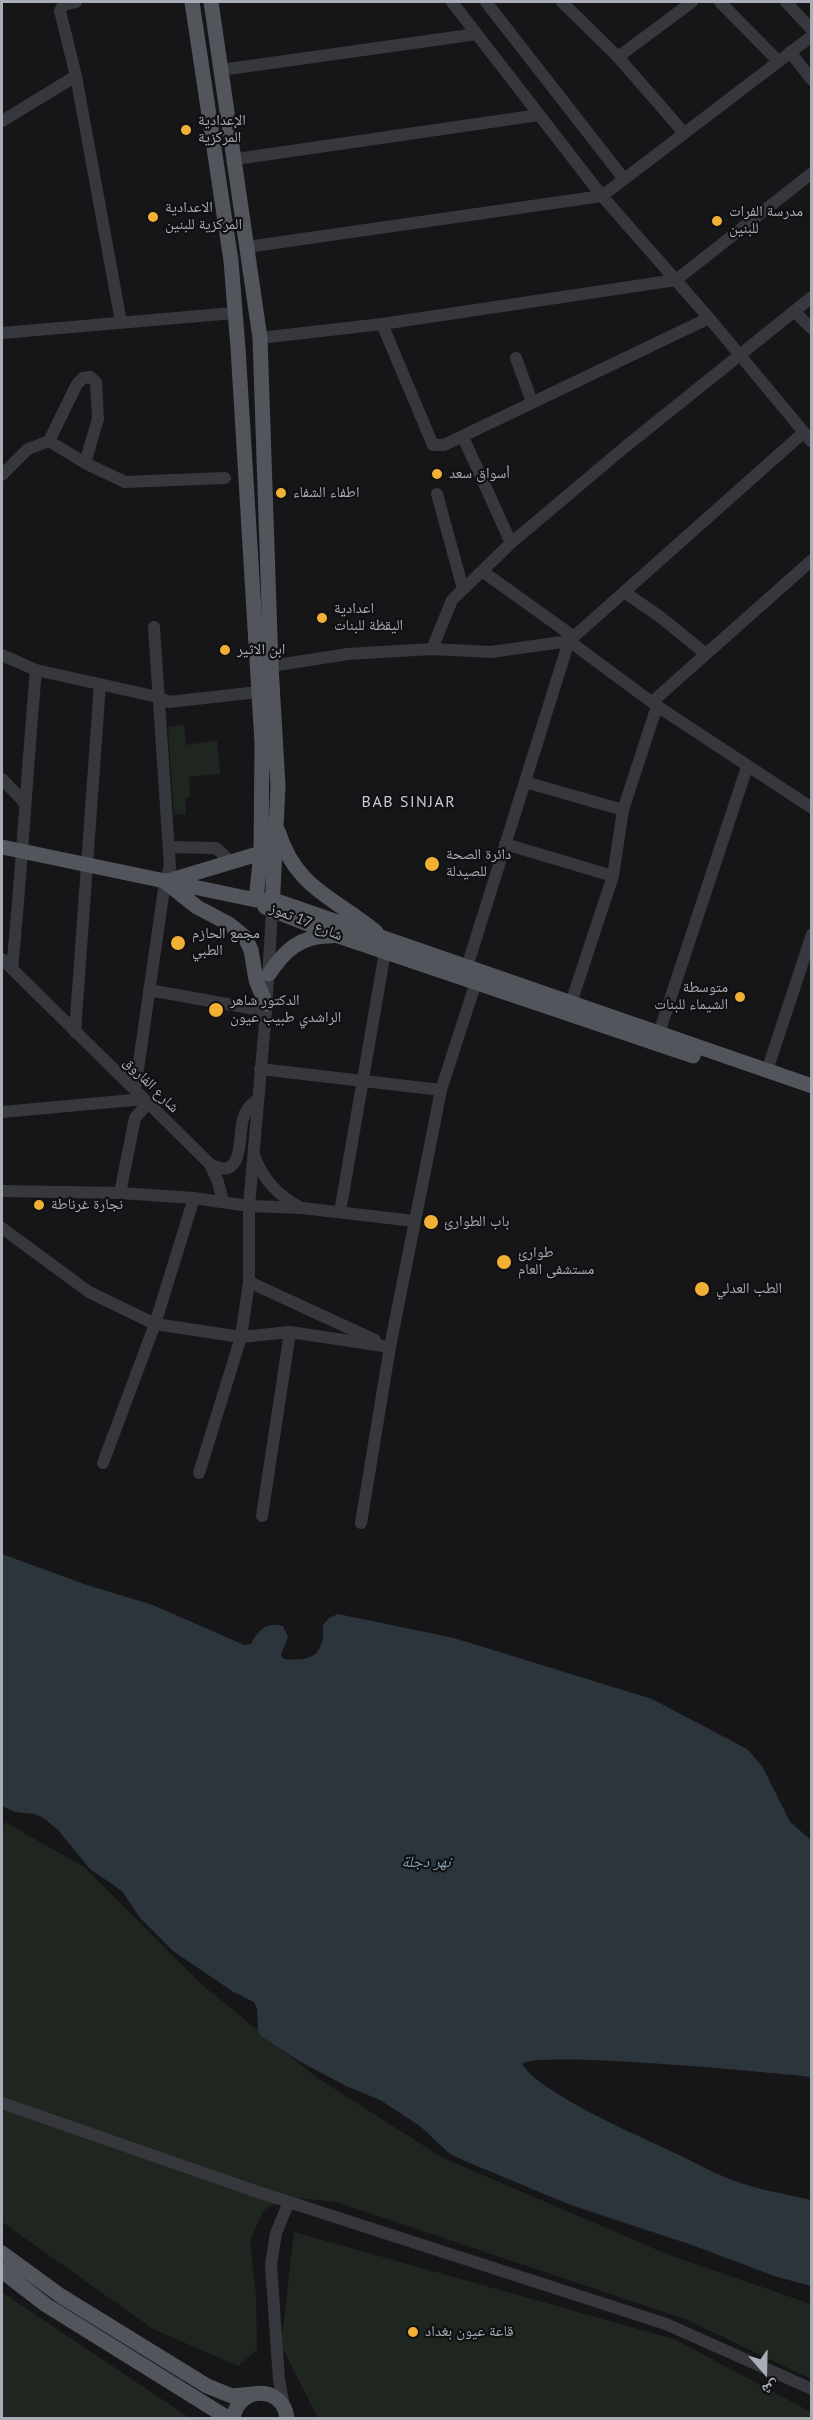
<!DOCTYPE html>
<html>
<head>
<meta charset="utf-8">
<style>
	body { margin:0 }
	#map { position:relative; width:813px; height:2420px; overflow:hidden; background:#161618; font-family:"PT Sans","Noto Naskh Arabic",sans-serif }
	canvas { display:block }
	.frame { position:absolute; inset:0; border:3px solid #a8adb8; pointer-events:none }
	.north { position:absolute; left:735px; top:2342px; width:60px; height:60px; -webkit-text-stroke:4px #111113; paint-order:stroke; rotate:160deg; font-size:16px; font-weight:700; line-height:24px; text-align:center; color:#a8adb8 }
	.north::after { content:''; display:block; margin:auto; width:21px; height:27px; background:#a8adb8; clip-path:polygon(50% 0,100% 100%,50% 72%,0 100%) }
</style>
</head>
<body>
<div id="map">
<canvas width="813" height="2420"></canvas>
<div class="frame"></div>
<div class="north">ش</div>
</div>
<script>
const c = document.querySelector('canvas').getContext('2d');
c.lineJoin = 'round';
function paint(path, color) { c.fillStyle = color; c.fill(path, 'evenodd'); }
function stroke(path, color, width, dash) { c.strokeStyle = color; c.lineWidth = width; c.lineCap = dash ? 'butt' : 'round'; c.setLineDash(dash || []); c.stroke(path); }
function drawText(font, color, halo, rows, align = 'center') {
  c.font = font + ' "PT Sans","Noto Naskh Arabic",sans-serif'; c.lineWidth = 4.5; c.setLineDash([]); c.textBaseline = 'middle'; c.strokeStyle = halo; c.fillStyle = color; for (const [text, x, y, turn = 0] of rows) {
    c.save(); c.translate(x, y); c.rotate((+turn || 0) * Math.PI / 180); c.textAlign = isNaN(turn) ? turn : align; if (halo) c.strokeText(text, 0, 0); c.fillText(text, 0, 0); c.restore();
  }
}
paint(new Path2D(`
	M184,725L186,745L217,740L220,774L189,777L190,797L185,798L186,814L174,815L168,727Z
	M5,1822L84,1867L201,1984L316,2077L443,2158L669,2255L811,2304V2379L685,2319L336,2202L288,2197L264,2210L250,2240L256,2295L257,2350L238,2366L153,2329L2,2222V1830Z
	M294,2232L674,2339L811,2412V2418H318L281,2345Z
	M2,2292L190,2418H2Z`), '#1e261f');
paint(new Path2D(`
	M2,1554L87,1585L153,1605L244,1645L251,1644C257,1631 267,1621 283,1626L288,1637L281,1655L284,1659C313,1662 325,1654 323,1625L329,1618L338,1614L454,1638L652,1699L747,1749L762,1766L790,1822L811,1840V2077C775,2073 537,2050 522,2064C539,2093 643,2138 677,2154C696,2163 715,2174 735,2181C760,2190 786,2194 811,2200V2286L774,2276L692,2245L568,2204L465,2161L450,2154L420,2126L380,2100L346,2086L299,2061L261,2036L258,2031L257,2008L254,2002L232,1991L173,1951L140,1918L122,1891L90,1869L59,1831L45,1819L35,1814L15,1812L2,1806Z`), '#2c353c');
stroke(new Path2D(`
	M76,2L63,5L60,11L76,76L121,322
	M452,2L602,196L709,318L812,442
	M486,2L624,179
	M562,2L618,57L684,133
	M720,2L778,61
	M786,2L812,30
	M790,52L812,80
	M618,57L692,2
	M221,70L477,34
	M2,121L76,76
	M236,159L539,115
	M247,247L602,196L812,36
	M794,311L812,329
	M382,324L433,445H444L709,318
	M2,333L234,313
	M260,338L382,324L676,280L812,173
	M516,358L532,402
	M463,437L511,543
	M49,441L77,384L83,378L90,377L96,382L98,419L85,463
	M2,475L28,449L49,441L85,463L125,482L225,478
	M437,494L463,589
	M482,571L574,637
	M624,592L659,616L706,654
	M432,649L452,600L511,543L625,447L812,297
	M2,655L36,670L158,697L169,702L258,692
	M271,666L348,654L432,649L491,652L569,641L657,706L812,808
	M652,702L812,560
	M2,779L24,802
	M525,782L623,810
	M505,844L613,876
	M169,847L216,848L231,862
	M2,959L210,1164C245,1183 238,1136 243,1119C245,1110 250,1105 257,1100
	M467,967L569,641L803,433
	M12,969C22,869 27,770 36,670
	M149,990L266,1011
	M571,1003L613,876L623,810L657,706
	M75,1032L100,684
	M659,1033L747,767
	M260,1069L441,1090
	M767,1071L812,934
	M135,1090L165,882L170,867L154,627
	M2,1112L144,1099
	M254,1155C262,1177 277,1195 298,1206
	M210,1164L218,1182L223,1201
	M2,1191L120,1193L194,1198L249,1206L302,1208L414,1221
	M120,1193L135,1118L148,1103
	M340,1212L385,952
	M2,1228L89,1292L155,1324L241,1337L290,1332L390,1347
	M249,1282L375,1340
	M103,1463L155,1324L194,1198
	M199,1473L241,1337L249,1282V1206L266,1011L272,911
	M262,1516L290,1332
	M361,1523L390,1347L441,1090L476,982
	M2,2103L255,2191L666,2324L812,2389
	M284,2406L279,2380L271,2265L276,2233L289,2202`), '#37383d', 12);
stroke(new Path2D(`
	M192,2L231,261L238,348L262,743L261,853L256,900
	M211,2L260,338L271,666L278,786L272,911
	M278,831C296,889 334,897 376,932
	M2,847L256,900H274L812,1086
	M168,881L261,853
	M168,884L197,907L229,924L245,937L251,950L256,980L266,1004
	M265,907L341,937L693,1056
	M269,974C284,951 301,935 331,936
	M2,2253L61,2296L207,2386L232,2396L253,2394
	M2,2271L46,2305L228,2418
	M233,2418C239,2385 283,2385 287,2418`), '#53555c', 15);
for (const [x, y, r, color] of [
	[186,130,6,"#f2b134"],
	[153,217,6,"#f2b134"],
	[717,221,6,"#f2b134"],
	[437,474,6,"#f2b134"],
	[281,493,6,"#f2b134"],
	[322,618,6,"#f2b134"],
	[225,650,6,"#f2b134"],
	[432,864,8,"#f2b134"],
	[178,943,8,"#f2b134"],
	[740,997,6,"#f2b134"],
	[216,1010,8,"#f2b134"],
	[39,1205,6,"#f2b134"],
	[431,1222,8,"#f2b134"],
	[504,1262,8,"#f2b134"],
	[702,1289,8,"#f2b134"],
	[413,2332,6,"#f2b134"]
]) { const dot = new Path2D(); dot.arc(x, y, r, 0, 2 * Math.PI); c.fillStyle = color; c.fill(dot); stroke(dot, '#111113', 2); }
drawText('15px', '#a8adb8', '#111113', [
	["الإعدادية",198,121],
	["المركزية",198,138],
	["الاعدادية",165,208],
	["المركزية للبنين",165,225],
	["مدرسة الفرات",729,212],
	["للبنين",729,229],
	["أسواق سعد",449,474],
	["اطفاء الشفاء",293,493],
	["اعدادية",334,609],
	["اليقظة للبنات",334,626],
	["ابن الاثير",237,650],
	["دائرة الصحة",446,855],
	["للصيدلة",446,872],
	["مجمع الحازم",192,934],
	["الطبي",192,951],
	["متوسطة",728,988,"right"],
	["الشيماء للبنات",728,1005,"right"],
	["الدكتور شاهر",230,1001],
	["الراشدي طبيب عيون",230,1018],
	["نجارة غرناطة",51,1205],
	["باب الطوارئ",444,1222],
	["طوارئ",518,1253],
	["مستشفى العام",518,1270],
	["الطب العدلي",716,1289],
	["قاعة عيون بغداد",425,2332]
], 'left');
drawText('15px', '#a8adb8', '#111113', [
	["شارع 17 تموز",306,922,22],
	["شارع الفاروق",151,1085,45]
]);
c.letterSpacing = '1.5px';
drawText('16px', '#c9ccd4', '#111113', [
	["BAB SINJAR",409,802]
]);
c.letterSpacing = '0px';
drawText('italic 16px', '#7f9bb3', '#111113', [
	["نهر دجلة",426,1862]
]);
</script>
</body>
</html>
